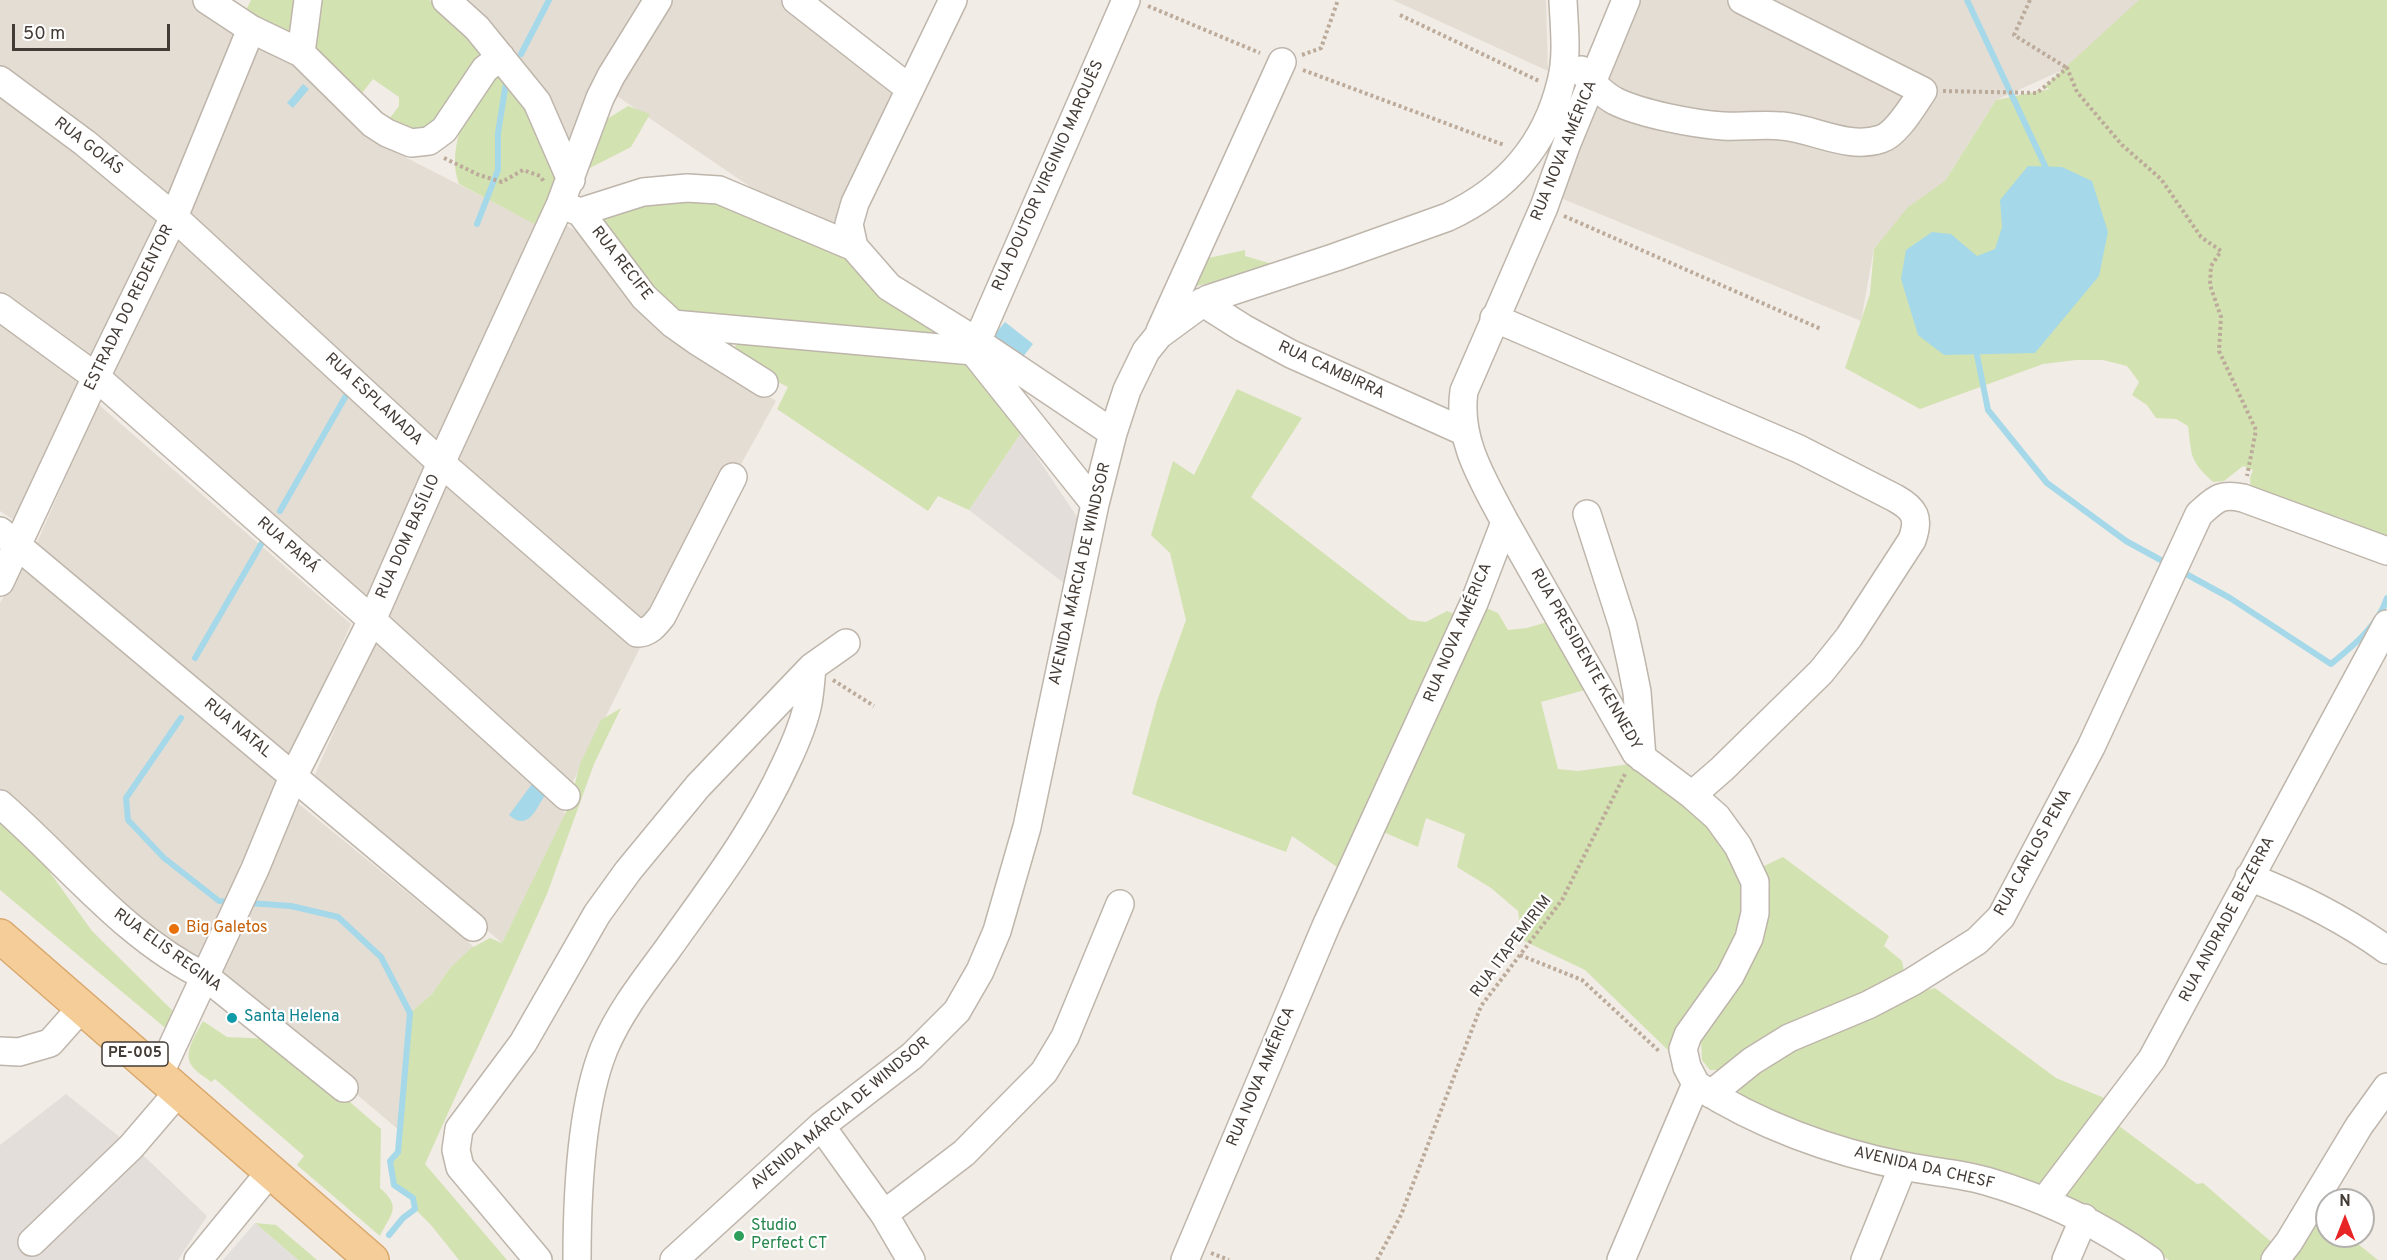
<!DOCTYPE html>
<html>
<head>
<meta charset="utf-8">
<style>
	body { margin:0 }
	#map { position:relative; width:2387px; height:1260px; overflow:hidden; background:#f1ece5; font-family:Overpass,sans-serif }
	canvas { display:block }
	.north { position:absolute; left:2315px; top:1188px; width:60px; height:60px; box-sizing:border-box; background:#fff; border:2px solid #b4b1ae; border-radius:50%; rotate:0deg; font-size:16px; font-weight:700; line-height:24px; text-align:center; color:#433b35 }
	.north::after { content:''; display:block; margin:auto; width:21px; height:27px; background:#e82525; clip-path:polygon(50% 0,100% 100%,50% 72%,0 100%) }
	.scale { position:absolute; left:12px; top:24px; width:158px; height:27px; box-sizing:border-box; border:3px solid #433b35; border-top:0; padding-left:8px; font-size:18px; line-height:21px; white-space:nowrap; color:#433b35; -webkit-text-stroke:4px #fff; paint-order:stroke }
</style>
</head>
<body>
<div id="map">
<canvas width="2387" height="1260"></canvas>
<div class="north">N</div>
<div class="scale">50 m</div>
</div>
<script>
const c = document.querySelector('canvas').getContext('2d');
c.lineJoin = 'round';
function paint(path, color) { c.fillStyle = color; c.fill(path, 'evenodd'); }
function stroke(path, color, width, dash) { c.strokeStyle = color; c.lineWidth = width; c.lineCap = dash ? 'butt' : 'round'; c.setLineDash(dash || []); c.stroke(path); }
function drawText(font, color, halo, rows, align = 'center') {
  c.font = font + ' Overpass,sans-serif'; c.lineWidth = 4.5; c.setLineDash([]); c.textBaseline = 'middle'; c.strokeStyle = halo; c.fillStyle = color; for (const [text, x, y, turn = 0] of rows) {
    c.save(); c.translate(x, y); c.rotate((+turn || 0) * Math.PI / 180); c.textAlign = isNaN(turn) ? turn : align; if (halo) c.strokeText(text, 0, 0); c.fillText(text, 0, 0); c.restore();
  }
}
paint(new Path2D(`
	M0,0H191L244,34L172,213L0,74Z
	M454,0H652L571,160Z
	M670,0H788L901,88L833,229L796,218L614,94Z
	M1393,0H1546L1548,71Z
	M1618,0H2142L2067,68L1996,100L1945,181L1874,248L1861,321L1536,188Z
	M253,39L300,61L397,153L538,225L436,450L182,213Z
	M0,95L171,220L97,370L0,301Z
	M560,222L578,232L611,277L656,325L776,401L651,627L449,462Z
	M176,229L429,464L364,607L106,380Z
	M0,320L81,377L15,521L0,511Z
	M98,404L351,624L290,760L35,547Z
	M443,471L642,644L569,790L381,621Z
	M22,563L285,780L199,970L0,796V603Z
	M374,640L566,814L502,943L313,779Z
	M294,800L474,947L450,968L432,994L410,1013L400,1131L218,977Z`), '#e4ddd3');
paint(new Path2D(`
	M1021,433L1081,523L1065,584L969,510Z
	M66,1094L146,1158L207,1216L178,1260H0V1145Z`), '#e3deda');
paint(new Path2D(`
	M251,0H299L292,33L286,34L243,16Z
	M313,0H429L450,12L490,50L427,133L387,122L399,106V97L373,79L356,101L307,50Z
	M2139,0H2387V537L2339,517L2317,513L2251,490L2250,478L2253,470L2243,466L2224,481L2213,482C2189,460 2192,456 2188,426L2176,419L2156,418L2147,405L2132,395L2139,382L2127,366L2103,360H2076L2043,364L1920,409L1845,368L1870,294L1874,249L1908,207L1945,181L1996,100L2050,89L2044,87Z
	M489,70H507L563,174L542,228L459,184C445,145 471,104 489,70Z
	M628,106L650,114L631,147L586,170L604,121Z
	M705,198L757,214L857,263L954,337L675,312L587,216L651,201Z
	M1245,250V256L1269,263L1270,267L1174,292L1186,263Z
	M748,335L973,360L1021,433L969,510L938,496L928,511L777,409L788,387L772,379L733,348Z
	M1237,389L1302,418L1251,497L1410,620L1426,622L1447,611L1459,616L1343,871L1292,836L1286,852L1132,794L1157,701L1186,620L1170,553L1151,535L1173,461L1194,475Z
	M1479,605L1498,613L1508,630L1527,628L1554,620L1592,688L1541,702L1558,769L1578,771L1638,763L1650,772L1732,849L1752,914L1699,1008L1669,1051L1585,970L1522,940L1518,911L1491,888L1457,867L1465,834L1426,818L1418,847L1381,831Z
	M621,708L594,764L547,894L425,1164L507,1260H459L431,1225L415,1209L412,1198L394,1185L390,1161L398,1152L410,1013L432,994L450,968L470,949L490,938L502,943L569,806L580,764L601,720Z
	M0,815L33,849L92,931L180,1018L169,1031L0,890Z
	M1783,857L1889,936L1884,946L1902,961L1904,971L1745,1058L1718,1070H1710L1702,1060L1701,1041L1764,887V866Z
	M1935,988L2056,1078L2114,1102L2046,1192L1874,1156L1742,1098L1738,1089L1743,1079L1764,1061L1924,991Z
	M203,1021L227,1037L271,1039L343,1096L381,1129L380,1188C403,1208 390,1214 380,1236L297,1165L304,1156L215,1079L211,1082C205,1077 196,1072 192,1066C182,1053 197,1033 203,1021Z
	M2115,1123L2197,1184L2203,1183L2276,1246L2266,1260H2169L2134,1237L2071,1203L2064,1190Z
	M2327,1200V1236H2348L2378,1260H2285Z
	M255,1223L276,1225L317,1260H298Z`), '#d3e2b1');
paint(new Path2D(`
	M255,1223L298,1260H223Z`), '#e2dfdd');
paint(new Path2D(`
	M303,84L309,89L293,108L287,103Z
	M2028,166L2062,167L2092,181L2108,232L2099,276L2035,353L1944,355L1918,335L1901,279L1906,250L1932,232L1951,234L1977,256L1995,249L2002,227L2000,200Z
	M1005,322L1033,344L1022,358L994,335Z
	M532,784L545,795C536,809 528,832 509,815Z`), '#a5d8e9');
stroke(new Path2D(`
	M1967,0L2046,168
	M521,54L549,0
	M477,224L498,170V133L506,83
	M1977,355L1988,410L2047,483L2126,541L2168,564
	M280,511L347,394
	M2188,575L2230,598L2331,664C2353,646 2378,626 2387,598
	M195,658L263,541
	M181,718L126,798L128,820L164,858L219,901L232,902
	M248,903L291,906L338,917L381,957L410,1013L398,1152L390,1161L394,1185L413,1198L415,1209L403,1218L389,1235`), '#a5d8e9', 6);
const minor = new Path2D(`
	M207,0L251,29L301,53L373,124L387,133L411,143L429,141L444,130L485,69L501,57
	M446,0L477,28L537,102L571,180
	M796,0L910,89
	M301,53L308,0
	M1581,70C1591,82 1602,94 1615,101C1641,114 1694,124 1723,126C1742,127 1763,124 1782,126C1815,129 1848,150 1881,139C1897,134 1914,104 1923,91L1742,0
	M0,80L85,143L174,217L441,463L637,633C649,633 655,625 662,616L733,477
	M564,206L580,212L644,297L673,324L697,341L764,383
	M580,212L643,192L687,188L719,190L854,247L889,287L976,341L1113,433
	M854,247L849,224L855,203L953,0
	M1202,302L1243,328L1291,354L1465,432
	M0,307L96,377L372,620L566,796
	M1494,318L1799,449L1895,498C1915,509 1920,518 1912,540L1849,637L1821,672L1722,769L1692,795
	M673,324L973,351L1095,504
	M1160,331L1282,62
	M973,351L1126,0
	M1587,514L1623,626L1631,662L1637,692L1642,758
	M1505,522L1636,753L1692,795L1717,817L1738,846L1755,882V913L1749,938L1730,976L1688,1035L1683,1049L1687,1067L1696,1084L1621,1260
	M0,531L473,927
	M0,582L96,377L174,217L251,29
	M0,804C68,863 124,937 206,977L344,1088
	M2249,877C2298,896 2344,919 2387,950
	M0,1051L19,1052L50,1043L82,1007
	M159,1075L255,869L293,777L372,620L441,463L560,205L600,98L611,76L658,0
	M1697,1085C1758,1125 1833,1152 1904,1166C1931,1172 1959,1173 1986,1181C2045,1198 2099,1224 2150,1260
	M1711,1094L1752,1061L1789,1038L1868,1005L1912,982L1977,941L2001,917L2091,747L2199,514C2216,499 2220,493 2243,498L2387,551
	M821,1126L884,1214L911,1260
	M2045,1200L2152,1059L2387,624
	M884,1214L964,1153L1044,1072L1065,1037L1120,904
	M32,1242L131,1147L179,1091
	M198,1260L270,1172
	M538,1260L460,1167L456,1150L459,1129L523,1043L597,914L628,871L698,786L812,667L846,643
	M577,1260C577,1199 581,1106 604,1049C619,1013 644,981 667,950C711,888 754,833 786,763C795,744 804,724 808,703C810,692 811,679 812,667
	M674,1260L821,1126L912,1056L957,1011L980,971L997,931L1027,827L1095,504L1113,433L1127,390L1146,351L1159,335L1208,299L1336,257L1448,217C1506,190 1546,145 1561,82C1568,56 1564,26 1563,0
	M1185,1260L1326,926L1474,603L1505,522C1483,480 1457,440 1464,391L1544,207L1567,143L1626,0
	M1865,1260L1903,1166
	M2066,1260L2084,1218
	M2275,1260L2289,1242L2359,1126L2387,1087`);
const major = new Path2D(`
	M0,936L372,1260`);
stroke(minor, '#beb5ab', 30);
stroke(major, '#d9a76b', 36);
stroke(new Path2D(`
	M2030,0L2014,35L2067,68
	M1148,6L1260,53
	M1400,15L1539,81
	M1302,55L1321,48L1338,0
	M1303,70L1504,145
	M1943,91L2037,93L2067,68L2077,92L2122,145L2161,179L2201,237L2221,251L2211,266L2210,285L2221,317L2219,351L2256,430L2247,476
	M444,158L479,175L502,182L523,170L540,176L545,183
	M1564,216L1821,329
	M833,680L874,706
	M1520,955L1582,980L1660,1052
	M1211,1253L1229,1260
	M1377,1260L1401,1215L1481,1006L1562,900L1626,772`), '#bcab9b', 4, [3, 3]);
stroke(minor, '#fff', 27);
stroke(major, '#f5cd99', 33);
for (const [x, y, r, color] of [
	[174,929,6,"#e8710a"],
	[232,1018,6,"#0f9aa8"],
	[739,1236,6,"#2e9e5b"]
]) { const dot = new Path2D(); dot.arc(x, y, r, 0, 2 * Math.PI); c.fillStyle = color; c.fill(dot); stroke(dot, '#fff', 2); }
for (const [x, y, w] of [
	[135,1054,66]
]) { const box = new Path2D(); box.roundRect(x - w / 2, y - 12, w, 24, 4.5); c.fillStyle = '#fff'; c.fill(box); stroke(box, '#433b35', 1.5); }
drawText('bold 15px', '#433b35', null, [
	["PE-005",135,1054]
]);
drawText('16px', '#433b35', '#fff', [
	["RUA GOIÁS",88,147,38],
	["RUA NOVA AMÉRICA",1565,151,-68],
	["RUA DOUTOR VIRGINIO MARQUÊS",1049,176,-66],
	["RUA RECIFE",621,264,52],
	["ESTRADA DO REDENTOR",130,308,-64],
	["RUA CAMBIRRA",1331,371,25],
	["RUA ESPLANADA",373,400,43],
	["RUA DOM BASÍLIO",409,537,-66],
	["RUA PARÁ",287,546,41],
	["AVENIDA MÁRCIA DE WINDSOR",1081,574,-77],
	["RUA NOVA AMÉRICA",1459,633,-67],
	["RUA PRESIDENTE KENNEDY",1585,660,60],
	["RUA NATAL",237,729,40],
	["RUA CARLOS PENA",2034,853,-61],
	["RUA ANDRADE BEZERRA",2228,920,-62],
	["RUA ITAPEMIRIM",1512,947,-53],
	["RUA ELIS REGINA",167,951,36],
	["RUA NOVA AMÉRICA",1262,1077,-67],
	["AVENIDA MÁRCIA DE WINDSOR",841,1114,-40],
	["AVENIDA DA CHESF",1924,1169,13]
]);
drawText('16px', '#c56008', '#fff', [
	["Big Galetos",186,929]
], 'left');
drawText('16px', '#0d838f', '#fff', [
	["Santa Helena",244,1018]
], 'left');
drawText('16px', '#27864d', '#fff', [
	["Studio",751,1227],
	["Perfect CT",751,1245]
], 'left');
</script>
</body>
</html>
